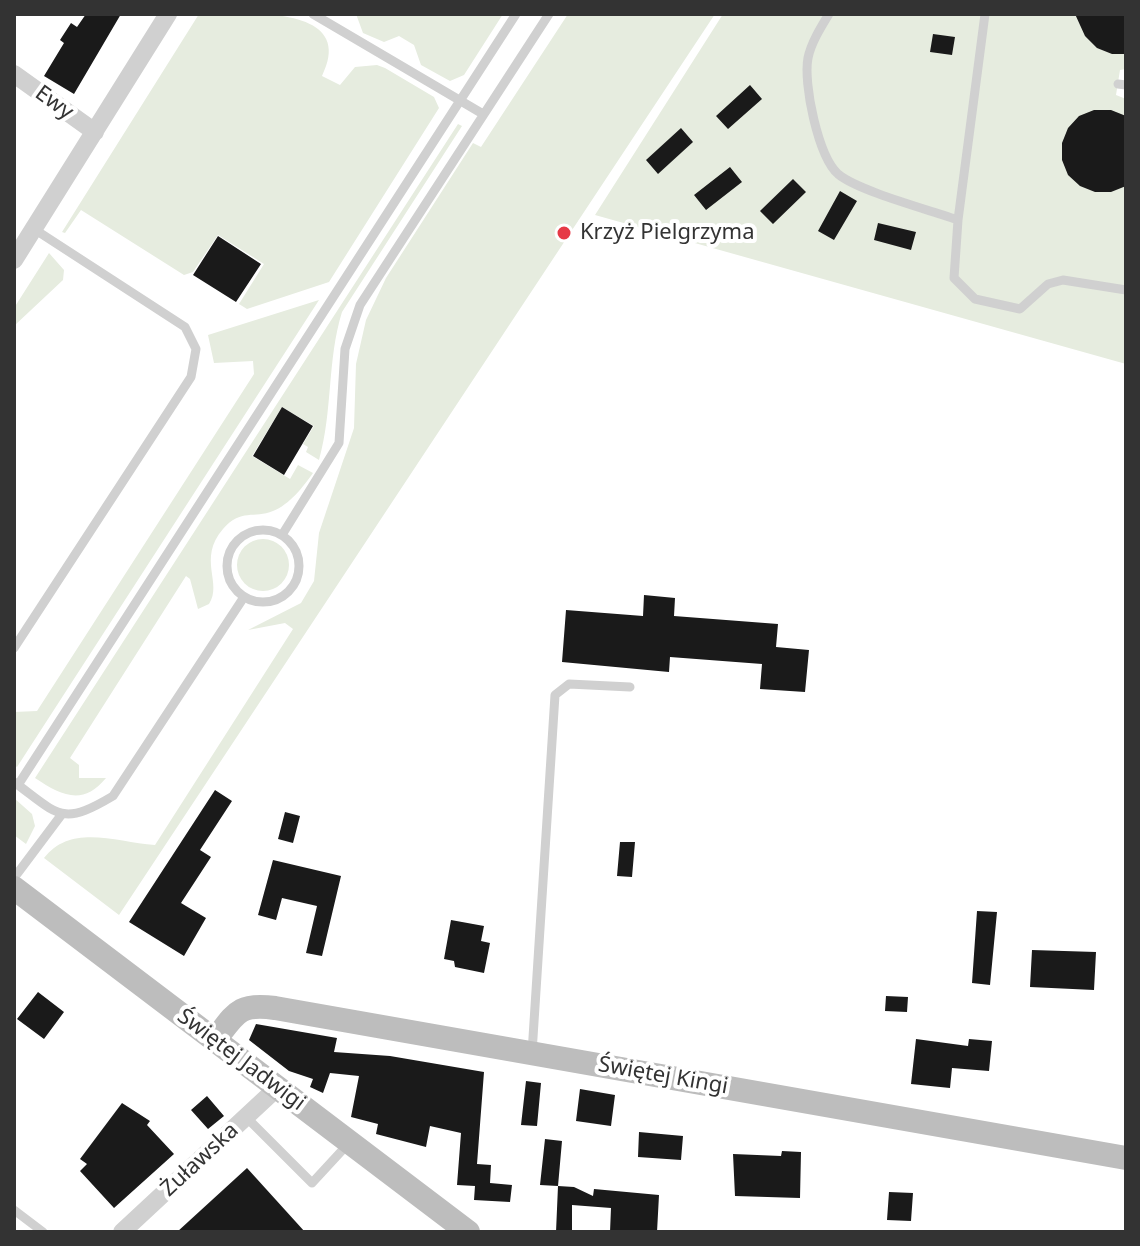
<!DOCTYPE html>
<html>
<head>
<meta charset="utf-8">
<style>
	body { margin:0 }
	#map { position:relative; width:1140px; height:1246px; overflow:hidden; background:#fff; font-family:"Noto Sans",sans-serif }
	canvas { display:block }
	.frame { position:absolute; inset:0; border:16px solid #333; pointer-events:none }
</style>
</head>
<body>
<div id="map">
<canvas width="1140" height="1246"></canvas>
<div class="frame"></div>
</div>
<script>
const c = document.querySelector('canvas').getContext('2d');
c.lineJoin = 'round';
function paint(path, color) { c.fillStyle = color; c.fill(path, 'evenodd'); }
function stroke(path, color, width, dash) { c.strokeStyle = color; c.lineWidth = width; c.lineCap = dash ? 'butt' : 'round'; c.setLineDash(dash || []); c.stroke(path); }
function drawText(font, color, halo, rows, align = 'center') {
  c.font = font + ' "Noto Sans",sans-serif'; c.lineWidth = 8; c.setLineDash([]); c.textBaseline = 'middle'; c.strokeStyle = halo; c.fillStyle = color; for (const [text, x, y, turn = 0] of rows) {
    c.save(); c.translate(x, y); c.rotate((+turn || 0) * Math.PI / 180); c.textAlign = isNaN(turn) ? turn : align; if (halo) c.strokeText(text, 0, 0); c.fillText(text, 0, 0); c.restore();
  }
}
paint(new Path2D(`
	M199,14C238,14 359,2 322,76L340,85L355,67L377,65L385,68L434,97L439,108L329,282L247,309L239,304L264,264L218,235L193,272L184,275L81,210L65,233L62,232Z
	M356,14H503L464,75L450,81L421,65L414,45L399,36L384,42L363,33Z
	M568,14H715L119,915L44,858C71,823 116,842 155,845L293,629L285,623L248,630L301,603L314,581L319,533L354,428L356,364L366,320L386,278L473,143L481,147Z
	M723,14H1126V69L1120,70L1116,95L1126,99V364L595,215Z
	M458,124L462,126L342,312C327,360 333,411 319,460L306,452L308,447L303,444L314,426L282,407L252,456L290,479L298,465L313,473C304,486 289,505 273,511C254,519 241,508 223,529C197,559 223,583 209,604L198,609L190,579L186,576L70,758L79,765V778H106C83,806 62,796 35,778Z
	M49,253L64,270L63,280L14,326V308Z
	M319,300L17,767L14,765V712L37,711L254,374L253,361L214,363L208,335Z
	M237 565a26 26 0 1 1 52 0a26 26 0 1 1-52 0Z
	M14,798L32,814L35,826L26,844L14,835Z`), '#e6ecdf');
paint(new Path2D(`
	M86,14H121L74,94L44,76L64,43L60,40L71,23L77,27Z
	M1075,14H1126V54H1112L1097,48L1085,36Z
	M933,34L955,37L952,55L930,52Z
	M750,85L762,99L728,129L716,116Z
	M1094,110H1111L1126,116V186L1111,192H1095L1080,186L1068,175L1062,160V143L1068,128L1079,116Z
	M681,128L693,142L658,174L646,160Z
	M730,167L742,182L706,210L694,195Z
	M793,179L806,192L773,224L760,211Z
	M840,191L857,201L834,240L818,231Z
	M878,223L916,232L911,250L874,240Z
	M218,236L261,264L236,302L193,275Z
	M282,407L313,426L284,475L253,456Z
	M644,595L675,598L674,616L778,624L776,647L809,650L805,692L760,689L762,664L670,657L669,672L562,662L566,610L643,616Z
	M215,790L232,801L200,850L211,857L181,903L206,918L184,956L129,922Z
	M285,812L300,816L293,843L278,839Z
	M620,842H635L632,877L617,876Z
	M273,860L341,876L322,956L306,953L317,906L282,898L276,920L258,915Z
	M977,911L997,912L990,985L972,983Z
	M451,920L484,926L481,941L490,943L484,973L455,967L454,961L444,959Z
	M1032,950L1096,952L1094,990L1030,987Z
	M38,992L64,1012L44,1039L17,1019Z
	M886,996L908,997L907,1012L885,1011Z
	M256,1024L337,1038L334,1052L390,1056L484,1072L477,1164L491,1165L490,1183L512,1185L510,1202L474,1200L475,1186L457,1185L461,1133L430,1126L426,1147L376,1134L378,1124L351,1117L359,1076L330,1073L323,1093L310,1087L313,1079L289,1071L249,1040Z
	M916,1039L968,1046L969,1039L992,1041L989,1071L952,1068L950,1088L911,1084Z
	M526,1081L541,1083L537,1126L521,1125Z
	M580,1089L615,1095L611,1126L576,1121Z
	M207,1096L224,1116L208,1129L191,1110Z
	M122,1103L150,1121L147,1125L174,1154L114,1208L80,1171L87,1164L80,1159Z
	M639,1132L683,1136L681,1160L638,1157Z
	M545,1139L562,1141L558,1186L540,1185Z
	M782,1151L801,1152L800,1198L735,1196L733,1154L781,1156Z
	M247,1168L305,1232H177Z
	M558,1186L574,1187L593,1196L594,1189L659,1195L657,1232H610L611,1208L572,1205V1232H556Z
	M889,1192L913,1193L911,1221L887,1220Z`), '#1a1a1a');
stroke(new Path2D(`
	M313,14L483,114
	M829,14C821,27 811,43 808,58C803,83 818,156 838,174C858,191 930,210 958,220
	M985,14L958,220L954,278L975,299L1020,309L1048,284L1063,280L1126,290
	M1118,84L1126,85
	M227 566a36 36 0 1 1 72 0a36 36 0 1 1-72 0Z
	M282,535L339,443L345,349L360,305L549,14
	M14,648L191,377L196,349L185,327L34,229
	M14,782C59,815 61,827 113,796L244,597
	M18,785L516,14
	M14,878L62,814
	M532,1053L555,695L569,684L630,687
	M246,1117L312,1183L348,1144
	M14,1210L43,1232`), '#d0d0d0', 9);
stroke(new Path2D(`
	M14,74L95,132
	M14,260L168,14
	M122,1232L278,1087`), '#d0d0d0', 18);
stroke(new Path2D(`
	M14,888L468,1232
	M215,1040C236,1013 238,1003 275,1008L1126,1158`), '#bdbdbd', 24);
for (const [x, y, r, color] of [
	[564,233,8,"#e63946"]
]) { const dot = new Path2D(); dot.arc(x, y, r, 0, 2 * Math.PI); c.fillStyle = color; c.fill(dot); stroke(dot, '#fff', 3); }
drawText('22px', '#333', '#fff', [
	["Ewy",54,103,36],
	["Świętej Jadwigi",241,1060,37],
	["Świętej Kingi",663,1076,10],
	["Żuławska",200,1160,-43]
]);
drawText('22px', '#333', '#fff', [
	["Krzyż Pielgrzyma",580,233]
], 'left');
</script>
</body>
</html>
